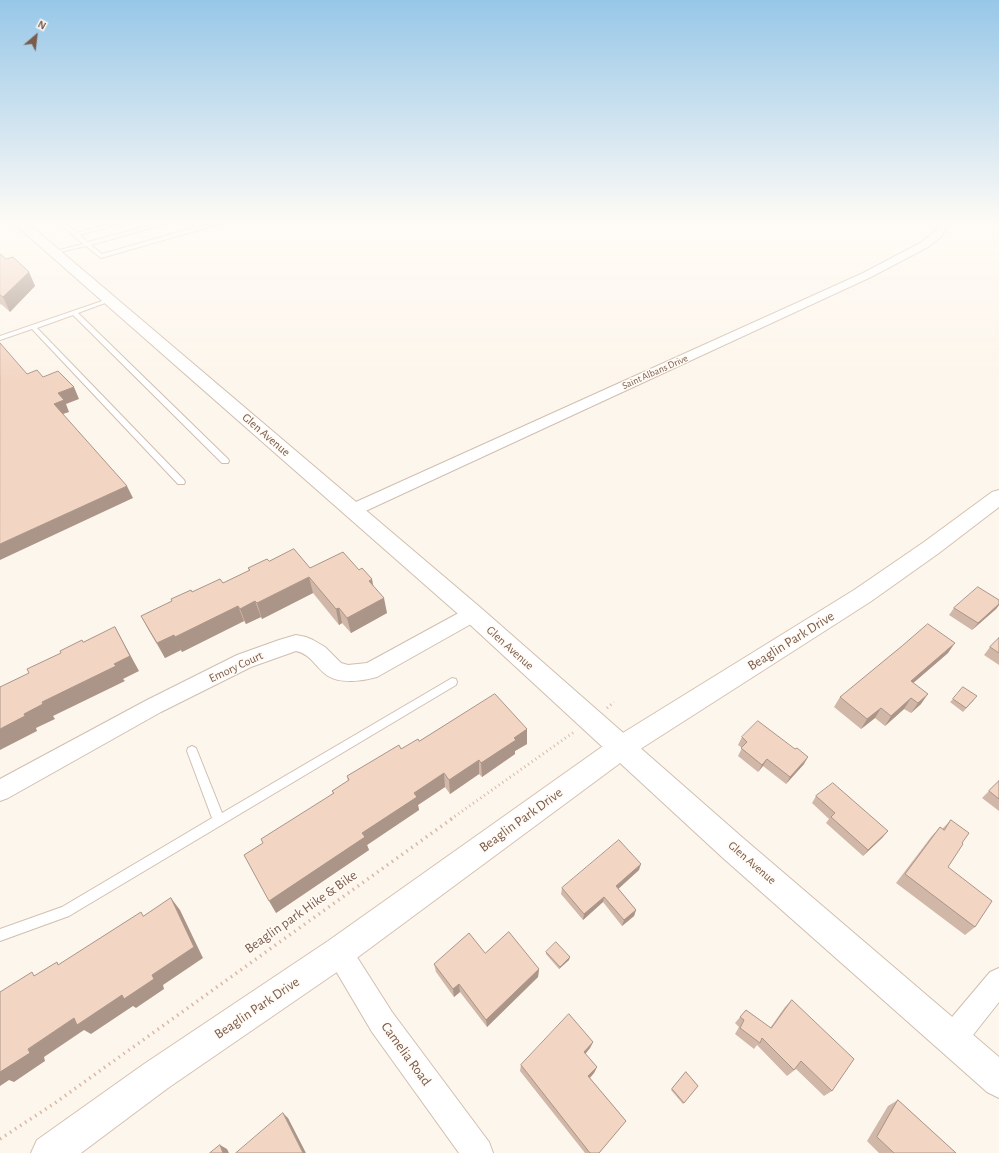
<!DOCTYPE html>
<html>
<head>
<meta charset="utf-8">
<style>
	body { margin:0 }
	#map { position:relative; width:999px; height:1153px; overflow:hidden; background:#fdf6ec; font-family:"Alegreya Sans",sans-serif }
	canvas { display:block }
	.north { position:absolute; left:16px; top:16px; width:40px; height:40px; -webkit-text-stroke:3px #fffaf3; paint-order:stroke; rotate:28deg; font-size:11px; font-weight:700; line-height:16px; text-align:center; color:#7a5c4d }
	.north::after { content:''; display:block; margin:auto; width:14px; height:18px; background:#7a5c4d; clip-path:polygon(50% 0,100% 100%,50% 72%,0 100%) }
</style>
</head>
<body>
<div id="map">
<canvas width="999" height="1153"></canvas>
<div class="north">N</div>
</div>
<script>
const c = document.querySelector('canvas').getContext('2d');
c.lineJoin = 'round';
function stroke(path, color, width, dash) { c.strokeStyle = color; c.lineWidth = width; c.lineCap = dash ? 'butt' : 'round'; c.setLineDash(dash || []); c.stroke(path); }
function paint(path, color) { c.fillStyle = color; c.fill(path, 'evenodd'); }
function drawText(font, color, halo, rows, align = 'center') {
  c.font = font + ' "Alegreya Sans",sans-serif'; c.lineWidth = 3; c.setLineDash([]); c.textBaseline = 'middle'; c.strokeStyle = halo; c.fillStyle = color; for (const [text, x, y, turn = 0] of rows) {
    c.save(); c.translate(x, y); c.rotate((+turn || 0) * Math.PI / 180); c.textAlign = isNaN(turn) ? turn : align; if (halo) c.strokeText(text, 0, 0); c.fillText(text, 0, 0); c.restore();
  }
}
const service = new Path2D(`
	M56,220H61L63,222L78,220L66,224L77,233L122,220H131L80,235L88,242L170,220H179L91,245L102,254L196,227L189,220H194L201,226L225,220H234L101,258L86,246L52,254V252L83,244Z
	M108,299L113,300L78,313L228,459L229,461L228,463H222L73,315L37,328L184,480L185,482L184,484H178L32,329L0,340V336Z
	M452,678L456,679L457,682L456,685L69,916L0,941V929L62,907L212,818L187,751L188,748L192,746L196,748L222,813Z`);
const minor = new Path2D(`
	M942,220H952L941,237L928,247L871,277L359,514L353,516L347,514L345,510L347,506L863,273L920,243L933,233Z
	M473,607L480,609L482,614L480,619L377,677C363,681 341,684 328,676C316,668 311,654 296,651L251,667L161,712L8,798L0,801V779L147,700L237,655L279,640L296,635L306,637L313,640L325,647L341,663L348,665L367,663L466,609Z
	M339,939L348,943L392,1012L489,1142L493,1153H459L372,1032L330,961L326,952L330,943Z
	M999,968V1002L962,1049L952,1053L942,1049L938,1039L942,1029L990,972Z`);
const tertiary = new Path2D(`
	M10,220H24L481,608L743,838L999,1057V1098L987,1092L723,858L465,620Z`);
const secondary = new Path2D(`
	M999,490V507L939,553L870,602L631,755L350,963L168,1088L81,1153H31L37,1140L144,1064L328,941L613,739L854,590L924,542L992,492Z`);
stroke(service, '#d1beb0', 2);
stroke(minor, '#d1beb0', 2);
stroke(tertiary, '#d1beb0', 2);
stroke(secondary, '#d6c0b0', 2);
stroke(new Path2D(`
	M607,708L614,702
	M451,819L574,732`), '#d9b8a5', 3, [1, 3.5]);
stroke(new Path2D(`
	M0,1139L55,1103L453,818`), '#d9b8a5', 3.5, [1.5, 4.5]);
paint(service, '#fff');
paint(minor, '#fff');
paint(tertiary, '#fff');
paint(secondary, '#fff');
paint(new Path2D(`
	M0,254L6,259L29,272L35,286L10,312L1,304L0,305Z
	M269,561L310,568L373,585L387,613L351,633L342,623L339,625L313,593L262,619L261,617L246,624L244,621L182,652L181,650L165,658L149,631L141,616L192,592L223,583L249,571L248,568Z
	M999,600V605L996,609L972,630L949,615L954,608Z
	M999,638V665L984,655L990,647Z
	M948,653L913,683L921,704L911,713L904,709L885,726L875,718L861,729L834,707L840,697Z
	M953,699L974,700L963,712L950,702Z
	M527,729V744L515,751V754L482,777L479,774L450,794L445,787L418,805L419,810L367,845L369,850L276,913L333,794L332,791L348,781L347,776L401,749L419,741Z
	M742,737L804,764L786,784L763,766L758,772L738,756L742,748L738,745Z
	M999,781V811L982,798Z
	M816,796L888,831L882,838L863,856L826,823L829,819L812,803Z
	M951,820L962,843L948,867L975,927L965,935L896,883L931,837L940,827L942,829Z
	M639,870L618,888L636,910L634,916L622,926L603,902L583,920L561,894L562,888Z
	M546,952L569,960L559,969L546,954Z
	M485,953L539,969L538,977L487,1027L460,992L454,997L436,972L434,964Z
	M792,1000L832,1091L824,1096L796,1069L787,1076L757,1045L754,1049L735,1034L739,1027L735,1023L746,1010L770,1028L785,1007Z
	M593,1042L590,1048L585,1054L597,1067L594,1073L590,1078L626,1121L599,1153H585L520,1071L521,1065Z
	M686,1072L698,1086L683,1104L671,1090Z
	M898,1100L956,1153H879L867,1141L888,1106Z`), '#d1b7a8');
paint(new Path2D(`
	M29,272L35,286L10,312L3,297Z
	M74,387L79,399L66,404L69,412L60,415L54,404L58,393Z
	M127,486L133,498L0,560V544Z
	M309,577L313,593L262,619L257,603Z
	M372,579L375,595L369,581Z
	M384,598L387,613L351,633L347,618Z
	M255,601L261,617L246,624L240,609Z
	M999,604V605L996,609L972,630L978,623Z
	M238,606L244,621L182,652L175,637Z
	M339,608L342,623L339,625L336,609Z
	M115,627L139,671L123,679L125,681L53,716L55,719L36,728L37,731L0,750V729L42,702L114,664Z
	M174,635L181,650L165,658L157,643Z
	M955,643L948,653L904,691L911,681Z
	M928,694L921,704L911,713L918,703Z
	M911,698L904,709L885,726L891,716Z
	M881,708L875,718L861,729L867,719Z
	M527,729V744L515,751V754L482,777L481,763L514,738Z
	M808,757L804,764L786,784L790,777Z
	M767,759L763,766L758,772L762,765Z
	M479,760V774L450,794L449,780Z
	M444,773L445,787L418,805L419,810L367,845L369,850L276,913L269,901L362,833L414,793Z
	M888,831L882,838L863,856L868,850Z
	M641,864L639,870L615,892L616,886Z
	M604,897L603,902L583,920L584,914Z
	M171,898L180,910L203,958L163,985L164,989L136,1008L133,1006L91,1034L84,1030L44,1057L45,1061L14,1082L9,1080L0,1086V1072L28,1049L74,1018L152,975Z
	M636,910L634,916L622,926L624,920Z
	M570,957L569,960L559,969L560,967Z
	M539,969L538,977L487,1027L486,1020Z
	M459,984L460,992L454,997L453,989Z
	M593,1042L590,1048L582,1058L584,1052Z
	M597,1067L594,1073L586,1082L588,1076Z
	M283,1113L288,1118L306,1153H303Z
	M220,1145L227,1149L229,1153H223Z`), '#aa9588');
const building = new Path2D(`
	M0,254L6,259L13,257L29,272L3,297L0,295Z
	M0,343L27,374L37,370L43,377L58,371L74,387L58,393L64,400L54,404L127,486L0,544Z
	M294,549L310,568L343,552L359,570L362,568L372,579L369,581L384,598L347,618L339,608L336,609L309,577L257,603L255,601L240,609L238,606L175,637L174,635L157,643L141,616L172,601L171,599L191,590L192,592L220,579L223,583L250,570L248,568L267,559L269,561Z
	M978,587L999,600V604L978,623L954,608Z
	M928,624L955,643L911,681L928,694L918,703L911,698L891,716L881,708L867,719L840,697L902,646Z
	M115,627L130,656L114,664L116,666L42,702L43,704L24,714L25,716L0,729V687L29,673L27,669L61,653L60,651L82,640L83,642Z
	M999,638V653L990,647Z
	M963,687L977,696L966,708L953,699Z
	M495,694L527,729L514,738L516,740L481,763L479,760L449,780L444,773L414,793L417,797L362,833L365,837L269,901L244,855L263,843L261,839L334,793L332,791L349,780L347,776L399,745L401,749L418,739L419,741Z
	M758,721L795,749L797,748L808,757L790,777L767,759L762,765L741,748L747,742L742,737Z
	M999,781V799L989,791Z
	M833,783L888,831L868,850L831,817L835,813L816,796Z
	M951,820L969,833L962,843L963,844L948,867L992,901L975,927L905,874L940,827L944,830Z
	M619,840L641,864L616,886L636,910L624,920L604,897L584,914L562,888Z
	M171,898L194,947L152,975L154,979L124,999L122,995L77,1025L74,1018L28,1049L30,1053L0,1072V992L32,972L34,976L57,962L58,965L141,912L143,916Z
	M509,932L539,969L486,1020L459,984L453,989L434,964L469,933L485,953Z
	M556,942L570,957L560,967L546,952Z
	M792,1000L854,1059L832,1091L801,1061L794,1070L762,1038L760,1043L740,1028L744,1020L740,1017L746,1010L771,1028Z
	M569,1014L593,1042L584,1052L597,1067L588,1076L626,1121L599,1153H590L521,1065Z
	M686,1072L698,1086L684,1103L672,1089Z
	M898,1100L956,1153H894L877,1137Z
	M283,1113L303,1153H236Z
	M220,1145L223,1153H210Z`);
paint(building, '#f3d5c3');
stroke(building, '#aa9588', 1);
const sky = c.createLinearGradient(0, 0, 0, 382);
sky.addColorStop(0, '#97c7e8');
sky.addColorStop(0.58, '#fefbf6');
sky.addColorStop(1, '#fefbf600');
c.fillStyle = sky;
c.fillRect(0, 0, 999, 382);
drawText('10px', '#7a5c4d', '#fffaf3', [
	["Saint Albans Drive",655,372,-24]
]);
drawText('12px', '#7a5c4d', '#fffaf3', [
	["Glen Avenue",266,435,41],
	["Glen Avenue",510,648,42],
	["Emory Court",236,667,-25],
	["Glen Avenue",752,863,41]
]);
drawText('14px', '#7a5c4d', '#fffaf3', [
	["Beaglin Park Drive",791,641,-32],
	["Beaglin Park Drive",521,820,-36],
	["Beaglin park Hike & Bike",301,912,-35],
	["Beaglin Park Drive",257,1008,-34],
	["Camelia Road",406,1054,54]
]);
</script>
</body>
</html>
